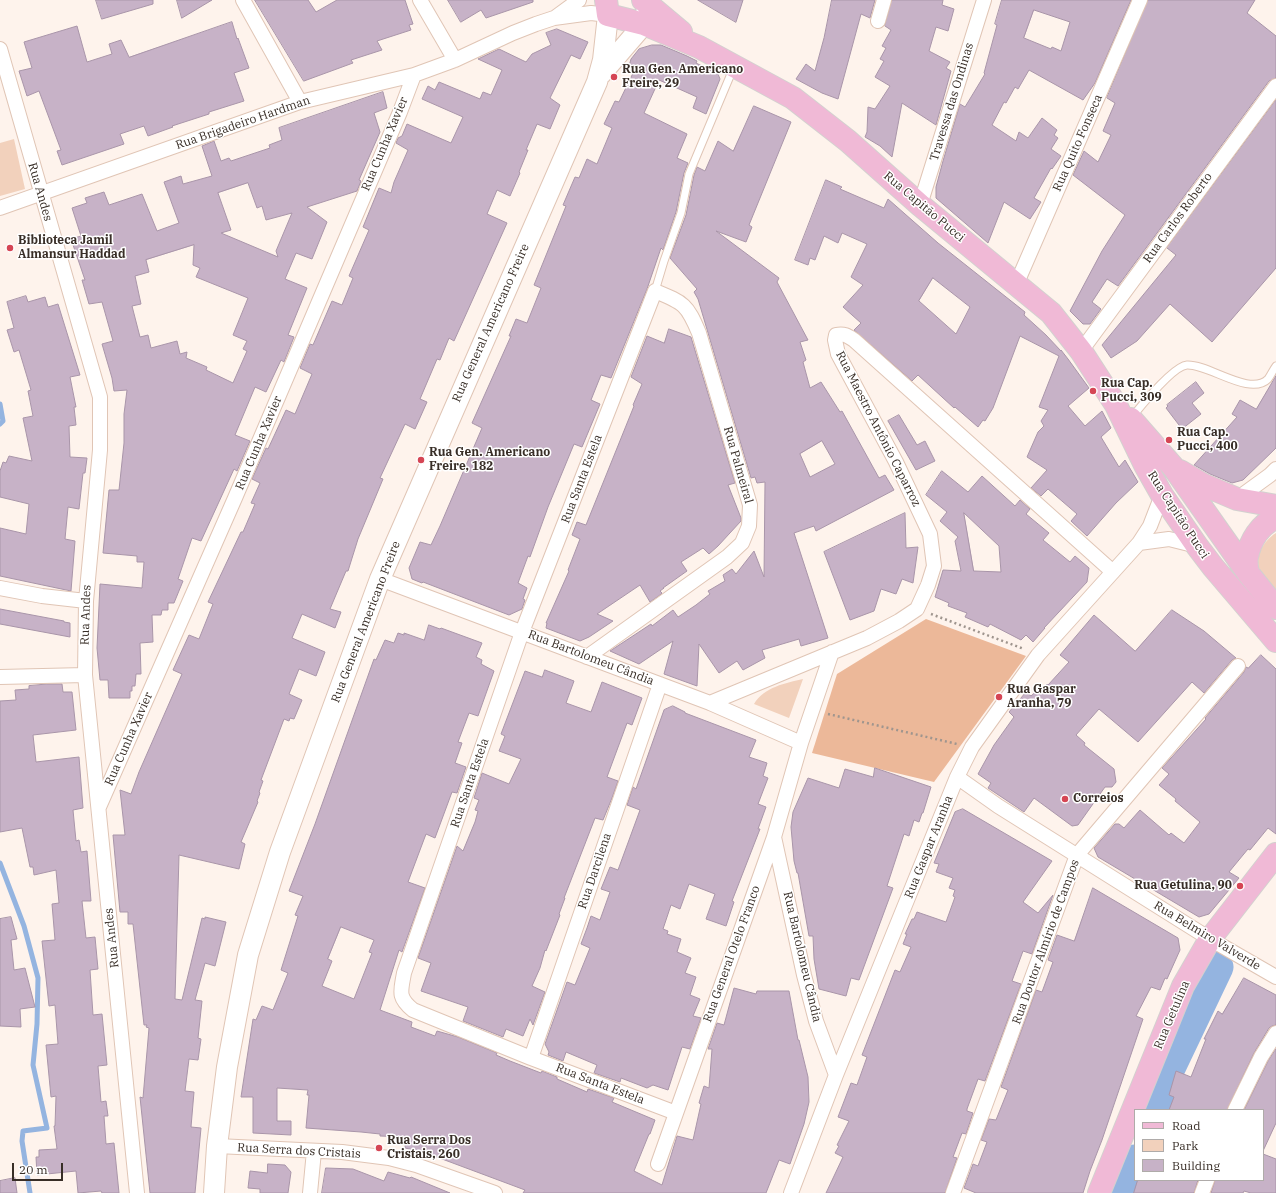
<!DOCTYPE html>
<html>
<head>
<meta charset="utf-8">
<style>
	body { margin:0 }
	#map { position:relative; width:1276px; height:1193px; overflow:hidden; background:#fef3ec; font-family:"IBM Plex Serif",serif }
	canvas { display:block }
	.legend { position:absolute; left:1134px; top:1109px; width:130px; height:72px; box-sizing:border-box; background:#fff; border:1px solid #afaba9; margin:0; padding:5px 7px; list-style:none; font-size:12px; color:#382e27 }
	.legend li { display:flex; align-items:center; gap:8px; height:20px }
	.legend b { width:20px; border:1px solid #afaba9 }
	.scale { position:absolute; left:12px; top:1163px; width:51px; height:18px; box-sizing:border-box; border:2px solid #382e27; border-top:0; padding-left:5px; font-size:12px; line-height:14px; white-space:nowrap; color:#382e27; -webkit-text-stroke:3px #fff; paint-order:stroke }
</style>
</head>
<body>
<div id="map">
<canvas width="1276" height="1193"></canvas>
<ul class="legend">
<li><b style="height:5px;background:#f0b9d6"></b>Road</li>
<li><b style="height:11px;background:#f2d1bc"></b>Park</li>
<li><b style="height:11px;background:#c7b2c7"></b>Building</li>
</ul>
<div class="scale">20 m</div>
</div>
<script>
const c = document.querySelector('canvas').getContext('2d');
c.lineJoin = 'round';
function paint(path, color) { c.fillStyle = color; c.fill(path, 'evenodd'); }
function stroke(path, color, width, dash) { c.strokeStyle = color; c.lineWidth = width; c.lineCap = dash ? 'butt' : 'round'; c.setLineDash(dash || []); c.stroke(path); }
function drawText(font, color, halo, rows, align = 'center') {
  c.font = font + ' "IBM Plex Serif",serif'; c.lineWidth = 3; c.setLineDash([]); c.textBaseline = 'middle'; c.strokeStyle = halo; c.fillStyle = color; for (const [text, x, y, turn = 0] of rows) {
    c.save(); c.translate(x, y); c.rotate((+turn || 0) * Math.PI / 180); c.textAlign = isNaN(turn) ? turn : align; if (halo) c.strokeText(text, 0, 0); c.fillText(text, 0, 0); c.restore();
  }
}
paint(new Path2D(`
	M14,139L25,189L0,196V143Z
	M1276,533V592C1271,586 1266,580 1262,574C1252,559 1263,541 1276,533Z
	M803,679L789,718L754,704C764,687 786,683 803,679Z`), '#f2d1bc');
paint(new Path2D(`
	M926,619L1026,656L934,782L812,753L837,674Z`), '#ecb899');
stroke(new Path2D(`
	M0,404L3,421L0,424
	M0,863L24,926L38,978L37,1024L33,1065L47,1128L23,1131L22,1141L30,1193`), '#94b4e0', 5);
stroke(new Path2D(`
	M1154,1110L1168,1072L1218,967
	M1122,1193L1135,1160`), '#94b4e0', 31);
const building = new Path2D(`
	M96,0H153V4L102,19Z
	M177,0H212L182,18Z
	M255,0H308L316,12L337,0H405L413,24L409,25L411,30L377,41L382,50L351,60L353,63L304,81Z
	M448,0H533V2L486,18L481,10L461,22Z
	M698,0H743L736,22Z
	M832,0H875L870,18L861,14L838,99L822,93L796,79L806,64L815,71L824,38Z
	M892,0H943L942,5L954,9L948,31L936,27L929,51L950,62L946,68L951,71L936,125L902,103L892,157L880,146L865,137L867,132L868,107L875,109L890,86L875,77L884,61L880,59L886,48L882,46L891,30L885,26Z
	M1002,0H1131L1095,83L1083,100L1029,70L1018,89L1015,87L1006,103L1004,102L992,125L1016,141L1019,132L1028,138L1042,118L1057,130L1054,135L1058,138L1051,149L1061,156L1052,169L1051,168L1034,198L1041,202L1030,219L1004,202L988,243L936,198V187L943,161L960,104L965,107L985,74L984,73L997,25L995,24ZM1034,10L1070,22L1061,51L1052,47L1051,49L1024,38Z
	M1148,0H1255L1247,13L1276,36V78L1269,81L1118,286L1107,279L1092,302L1101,309L1090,324H1083L1070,311L1102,251L1125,215L1073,175L1084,151L1098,162L1111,135L1103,131L1115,103L1107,98Z
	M232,22L237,39L238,38L249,68L234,73L244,101L209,112V114L172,126L173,127L148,136L144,126L120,134L124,144L62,165L57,151L61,150L39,91L27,96L19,71L32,68L24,42L77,26L87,62L112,54L109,44L121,40L129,57Z
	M557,29L588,42L580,59L571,55L550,98L560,105L550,129L537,124L526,150H528L519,172L520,173L510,196L497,190L487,214L507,223L454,341L449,338L440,360L437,359L420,399L427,402L415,429L405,424L380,478L383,479L358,539L348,571H346L330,609L341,612L335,628L302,614L292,638L325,652L316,676L299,669L289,694L302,700L294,719L290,718L289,721L284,719L261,780L263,781L259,792L260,793L257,801L258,802L241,842L245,844L239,869L179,855L175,999L182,1000L202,918L205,919V917L226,922L215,966L205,963L195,1000L202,1001L198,1038L201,1039L198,1060L189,1059L185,1091L194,1092L191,1127L201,1128L195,1193H150L140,1097L143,1098L149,1028L146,1027L147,1025H144L133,924H128V912H120L113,835H125L120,790L131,794L139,772L182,674L173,670L189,635L199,639L213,604L208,602L241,532H243L255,504L251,503L260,483L252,479L266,448L268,449L286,410L295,414L312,374L300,368L310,344L313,345L332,301L342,305L353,278L349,276L369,230L363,227L379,188L391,193L394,182L408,150L396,143L398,138L402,136L407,124L451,143L463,117L422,99L428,86L435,90L439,82L480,99L483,92L491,95L502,70L478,59L499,49L526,62L532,54L551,45L546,33Z
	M652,45H661L687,56L697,61L696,63L718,74L720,79L706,114L693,108L697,97L659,80L644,113L687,134L677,158L688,163L684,173L676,212L663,250L661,248L647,289L611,378L601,375L591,400L600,404L582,447L574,444L548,507L530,557L528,556L518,583L527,588L523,599L525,600L522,609L509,615L423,582L422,583L412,579L409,568L420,542L431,545L440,526L482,428L472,423L511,336H509L516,319L527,323L541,288L534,285L566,206L563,205L575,177L579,178L587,159L597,164L612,128L604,124L615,101L619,102L635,69L629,66L631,59L639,49Z
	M383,92L387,108L374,113L380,132L359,180L361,181L357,191L307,207L327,222L312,259L296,253L285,279L307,288L288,335L294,337L284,362L281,360L266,392L255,387L235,435L250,441L237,471L234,469L201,541L192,538L178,579L183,581L174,603H168V610H162L161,615H152L153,642L140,643L141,674H136L135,686H132V691H130V698H109L108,680H100L97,648L100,584L142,588L144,562H137V556L103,553L109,490H119L124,443V414L127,390L114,391L112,378L102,344L113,341L102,302L89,304L82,280H85L71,239L81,236L72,208L87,203L85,198L104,192L109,205L142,194L157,231L179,223L164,182L181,176L183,184L212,176L202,146L214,141L221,161L229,158L231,161L270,148L269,145L282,140L279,128ZM248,183L257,208L262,206L266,220L292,213L276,251L278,257L221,233L231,230L218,193ZM194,245L193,265L200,268L196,277L248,298L233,335L247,341L243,349L247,351L233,383L206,370L207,367L186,358L187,352L180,354L177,341L151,348L148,335L140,337L132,306L141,304L135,276L149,272L146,260Z
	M1276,100V268L1212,342L1170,304L1137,341L1111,358L1102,345L1176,255L1167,248Z
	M754,106L791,122L749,225L752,227L746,242L716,231L779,278L777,282L808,340L800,342L806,360L803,362L810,388L821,382L840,412L842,411L879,478L885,475L894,490L816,531L814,526L794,533L828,638L801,646L799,639L762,650L765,658L743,670L737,661L719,673L699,644L697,686L664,674L673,641L639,664L610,651L651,624L652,626L673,610L678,617L696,605L710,594L708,591L725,581L723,575L732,569L736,574L754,551L764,577L765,482L757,483L755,477L751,478L698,299L694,292L697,289L670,258L686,215L694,175L697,167L705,171L718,141L733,151ZM822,441L835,464L810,477L800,454Z
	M826,180L842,187L840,189L884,208L888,199L938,243L1025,312L1024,315L1046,335L1061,351V350L1068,359L1089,388L1068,406L1085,426L1102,411L1111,428L1101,437L1119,467L1125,460L1138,482L1116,503L1087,536L1071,521L1077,514L1048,489L1041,496L1031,488L1047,470L1027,457L1038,432L1044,426L1041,421L1048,410L1039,407L1059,356L1020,336L993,408L985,421L983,420L978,427L955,407L954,408L918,375L912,381L854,330L861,323L843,307L863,285L851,277L867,244L842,233L838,243L824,236L815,260L810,258L808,265L795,260ZM933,278L970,307L956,334L919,301Z
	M26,296L28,302L45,297L48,307L58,304L80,375L70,377L76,407H74L76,425L69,426L70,457L87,458L85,473H83L79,509L68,507L65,539L75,541L71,591L0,576V528L26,534L29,504L0,497V471L3,462L6,463L9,456L32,461L23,418L33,416L28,391L31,390L19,350L14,352L7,330L14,328L7,302Z
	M669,329L691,337L735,483L728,485L741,518V521L718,546L709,554L703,548L681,562L687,571L663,588H664L660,591L662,593L660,595L650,602L640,585L597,614L613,621L589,637L580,641L546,628L547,623H546L569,571L568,570L580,539L572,535L577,522L586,525L634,406L633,405L642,384L631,377L647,336L664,343Z
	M1276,376V448L1243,480L1232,483L1210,474L1194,465L1237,417L1232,414L1240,400L1256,409Z
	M1196,382L1204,393L1192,403L1201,414L1182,429L1166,408L1168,406L1167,405Z
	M899,415L917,445L925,441L935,461L916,470L888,421Z
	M942,471L968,492L982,476L1015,506L1020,500L1030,509L1026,514L1049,533L1043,540L1070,562L1075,556L1089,568L1087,582L1044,628H1045L1033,642L1026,635L1021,640L990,624L988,627L965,617L967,613L948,606L949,603L935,597L943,570L961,571L955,541L958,537L940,521L947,512L926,495ZM964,513L999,546L1001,572L974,571Z
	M905,513L906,548L918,547L913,583L902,579L896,594L881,589L874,611L850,620L824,552Z
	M0,609L64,621V622L70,623V637L0,624Z
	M1172,610L1204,631L1236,658L1232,660L1204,693L1192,682L1138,742L1099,709L1076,735L1085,743L1084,745L1114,769L1116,782L1112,787H1105L1078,825L1072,826L1034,798L1024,812L988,788L991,783L978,774L994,745L1014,717L1009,712L1026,692L1031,696L1040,688L1042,690L1047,684L1048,685L1069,662L1060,655L1094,615L1135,651Z
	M429,625L440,629L441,628L482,643L476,657L482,660L481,664L494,671L478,716L469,713L458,742L462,743L455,763L466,767L457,793L452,792L435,838L426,834L408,882L425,888L402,952L399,950L380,1010L412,1022L411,1027L435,1036L437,1031L458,1037L497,1053L496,1055L510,1061L541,1073L542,1071L557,1077V1079L587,1092L588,1089L614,1098L612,1102L655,1120L650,1134H649L634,1171L662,1185L677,1136L693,1140L701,1104L699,1103L704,1086L709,1088L712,1049H708L717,1023L724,1025L734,988L756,994L757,991H789L798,1040H799L808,1077L809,1102L804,1124L790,1164L779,1160L766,1193H523L525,1190L426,1153L405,1148L406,1137L380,1136V1134L361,1132L306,1128L309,1095H307L308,1090L277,1088V1121H291V1135L253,1133V1097H241L253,1019L256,1020L262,1006L273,1010L288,973L281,970L298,916L295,915L303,896L289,891L315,824L374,659L376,660L385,640L394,643L398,633L404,635V633L424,640ZM341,927L374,940L369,952L372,953L354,999L322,986L332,961L328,959Z
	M1261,655L1276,669V834L1268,828L1250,850L1248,849L1229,872L1239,878L1209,914L1199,917L1098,857L1094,848L1115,824H1119L1124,828L1140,810L1169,835L1171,833L1184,843L1200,822L1175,801L1176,799L1159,785L1169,774L1162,768L1206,719L1205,718L1244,672L1246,667L1248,668Z
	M545,670L574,681L566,703L591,712L602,682L642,698L632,725L627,723L607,777L618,781L612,798L603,820L595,818L564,898H565L559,914L560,915L546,951L545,950L540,968L532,986L545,992L533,1025L530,1019L523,1036L506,1029L503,1037L463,1021L468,1007L421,991L431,963L418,958L457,846L463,851L475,822L478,811L475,810L479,800L474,798L482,773L509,784L521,759L499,751L505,736L501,734L525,671L542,677Z
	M47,684H62L63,692H72L76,730L33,735L36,762L79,757L83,808L73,810L76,841L79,840L81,852L87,851L91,901H82L86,938L95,937L98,969L90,970L93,1015L102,1014L107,1065L98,1066L101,1102L106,1101L108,1116H104L106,1144L114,1143L119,1193H102L101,1191L78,1193L76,1171L37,1175L36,1157H39V1150L57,1149L54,1126H55L56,1096L51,1097L46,1045L58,1044L55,1005L49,1006L42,941L55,940L52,904L59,903L56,870L34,875L33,867H30L22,828L0,832V701L16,700L15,690L29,689V686Z
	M673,706L685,712V713L756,740L749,757L767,763L763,776L768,778L758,804L766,807L758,829H760L732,901L734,902L726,926L706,919L715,894L689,884L680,909L671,905L663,929L668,931L667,934L681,939L677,952L691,958L685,973L696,977L690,995L700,999L693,1016L701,1018L690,1049L682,1047L668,1090L653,1085L647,1088L621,1078L620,1082L594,1073L597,1065L566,1052L563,1061L548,1055L549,1052L545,1044L567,982L575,985L590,948L581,944L587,928L591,916L600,920L610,892L601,889L610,867L618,870L640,810L627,805L633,787L636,789L664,710Z
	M875,768L931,787L923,813H922L919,822L914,820L909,836L904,834L887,886L893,888L859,980L851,978L846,996L819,989L814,959L813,936H809L798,873H797L794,861L791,827L793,812L808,778L839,788L845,769L873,777Z
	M963,809L1052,861L1023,902L1038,913L1053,895L1032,954L1023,951L1012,981L1021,984L985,1081L978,1079L967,1109V1111L973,1113L966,1134L962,1133L953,1157L957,1158L945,1193H826L843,1157L835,1153L839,1146L837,1145L849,1121L838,1117L851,1083L857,1085L867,1057L862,1055L895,970L900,972L911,947L903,944L907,934H905L912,919H914L917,912L946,922L955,897L953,896L955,890L949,888L953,878L936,872L939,864L934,863L955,812Z
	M1093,888L1178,938L1180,950L1167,979L1165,978L1160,990L1151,987L1136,1016L1143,1019L1102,1140L1090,1171L1083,1193H976L964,1188L973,1164L978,1166L987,1142L981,1140L989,1119L996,1120L1008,1090L1001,1087L1036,990L1042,992L1053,962L1048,960L1057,935L1074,941Z
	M11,917L17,939L11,940L14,970L25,968L35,1007L20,1009L21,1027L0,1026V919Z
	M1244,978L1276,995V1025L1272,1026L1269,1028L1254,1053L1227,1110H1169L1174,1097L1169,1095L1176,1071L1191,1077L1206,1039H1204L1218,1011L1222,1014Z
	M1276,1049V1123L1263,1151V1110H1244L1268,1061Z
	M1263,1154L1276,1159V1193H1251L1244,1191L1243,1193H1211L1215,1180H1263Z
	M268,1164L285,1165L291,1172L288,1193H260V1189L248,1188L250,1171L267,1173Z
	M326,1168L353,1169L384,1181L388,1172L410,1178L411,1177L450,1193H322Z
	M15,1178L17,1193H0V1181Z
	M1138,1180H1198L1194,1193H1134Z`);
paint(building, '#c7b2c7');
stroke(building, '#a995a9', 1);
const lane = new Path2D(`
	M655,291L664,261L681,213L689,174L733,69
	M1132,417C1141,406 1173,366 1187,365C1209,364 1250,397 1268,379C1271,375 1273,370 1276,366`);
const street = new Path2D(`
	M243,0L300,102
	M420,0L455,60
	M556,17L579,0
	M878,21L884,0
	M0,49L100,397V450L86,601L85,675L137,1193
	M920,205L984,0
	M0,208L300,102L414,75L455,60L513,33L536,24L554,18L591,13L608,15
	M1016,285L1140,0
	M1081,351L1276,86
	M1237,499L1270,475L1276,469
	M1139,543L1169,539L1197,546
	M380,579L710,703L801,743
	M0,588L42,596L86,601
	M587,657L727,557L742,543L749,526L750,505L699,333C687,304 684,303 655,291L522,632L404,973C401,991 397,997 413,1010L531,1058L676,1113
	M0,677L85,675
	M710,703L867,638L899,621L917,609L928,585L934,566L930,534L896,462L838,354L835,340L836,335C844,333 848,336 854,340L1113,572
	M957,777L998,806L1210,939L1276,977
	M99,807L235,498L400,112L414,75
	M774,837L804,975L816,1021L836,1075
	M531,1058L660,684
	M1235,1110L1261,1057L1276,1033
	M217,1146L342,1152L389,1158L416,1165L495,1193
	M658,1164L774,837L801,743L832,652
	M310,1193L314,1151
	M791,1193L836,1075L957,777L972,747L1038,655L1139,543L1150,526L1162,495
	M953,1193L1077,855L1238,666
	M1202,1193L1207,1180`);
const secondary = new Path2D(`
	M601,74L644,24L647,9
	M214,1193L217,1146L227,1067L248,955L280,852L380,579L597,82L603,60L608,15`);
const primary = new Path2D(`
	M606,0L608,15L644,24L699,47L793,98L848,141L920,205L1051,313L1081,351L1116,405L1145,465L1162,495L1197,546L1213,567L1276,641
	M643,0L681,32
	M1131,419L1174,468L1248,573L1276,608
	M1180,471L1204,485L1237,499L1276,506
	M1248,573C1247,568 1246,562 1247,557C1250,541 1260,524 1276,518
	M1099,1193L1183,986L1210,939L1276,854`);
stroke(lane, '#e0c5b5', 9);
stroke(street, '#e0c5b5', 16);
stroke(secondary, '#e0c5b5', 22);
stroke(primary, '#d3d1cf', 24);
stroke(new Path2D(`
	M931,614L1024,649
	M828,714L957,744`), '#9f958e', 2.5, [2, 3]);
stroke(lane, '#fff', 7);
stroke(street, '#fff', 14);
stroke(secondary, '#fff', 20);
stroke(primary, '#f0b9d6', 22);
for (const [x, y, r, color] of [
	[614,77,4,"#d54554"],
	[10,248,4,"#d54554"],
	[1093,391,4,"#d54554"],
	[1169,440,4,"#d54554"],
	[421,460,4,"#d54554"],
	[999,697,4,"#d54554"],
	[1065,799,4,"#d54554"],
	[1240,886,4,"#d54554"],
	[379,1148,4,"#d54554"]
]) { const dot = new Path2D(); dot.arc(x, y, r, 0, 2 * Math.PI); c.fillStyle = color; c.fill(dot); stroke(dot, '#fff', 1.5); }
drawText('bold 12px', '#382e27', '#fff', [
	["Rua Gen. Americano",622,70],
	["Freire, 29",622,84],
	["Biblioteca Jamil",18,241],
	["Almansur Haddad",18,255],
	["Rua Cap.",1101,384],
	["Pucci, 309",1101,398],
	["Rua Cap.",1177,433],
	["Pucci, 400",1177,447],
	["Rua Gen. Americano",429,453],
	["Freire, 182",429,467],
	["Rua Gaspar",1007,690],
	["Aranha, 79",1007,704],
	["Correios",1073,799],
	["Rua Getulina, 90",1232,886,"right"],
	["Rua Serra Dos",387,1141],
	["Cristais, 260",387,1155]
], 'left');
drawText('12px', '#382e27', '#fff', [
	["Travessa das Ondinas",952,102,-73],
	["Rua Brigadeiro Hardman",243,123,-19],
	["Rua Quito Fonseca",1078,143,-66],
	["Rua Cunha Xavier",385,144,-67],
	["Rua Andes",40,192,74],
	["Rua Capitão Pucci",924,207,40],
	["Rua Carlos Roberto",1178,218,-54],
	["Rua General Americano Freire",491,323,-66],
	["Rua Maestro Antônio Caparroz",878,429,63],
	["Rua Cunha Xavier",259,443,-67],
	["Rua Palmeiral",738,465,74],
	["Rua Santa Estela",582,479,-69],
	["Rua Capitão Pucci",1178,515,57],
	["Rua Andes",86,615,-88],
	["Rua General Americano Freire",366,622,-69],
	["Rua Bartolomeu Cândia",591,658,21],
	["Rua Cunha Xavier",129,739,-66],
	["Rua Santa Estela",470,783,-71],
	["Rua Gaspar Aranha",929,847,-68],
	["Rua Darcilena",595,871,-71],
	["Rua Belmiro Valverde",1207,936,31],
	["Rua Andes",112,938,-96],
	["Rua Doutor Almírio de Campos",1046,942,-70],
	["Rua General Otelo Franco",732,954,-70],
	["Rua Bartolomeu Cândia",802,957,77],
	["Rua Getulina",1172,1015,-67],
	["Rua Santa Estela",600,1084,21],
	["Rua Serra dos Cristais",299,1151,3]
]);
</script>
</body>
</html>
